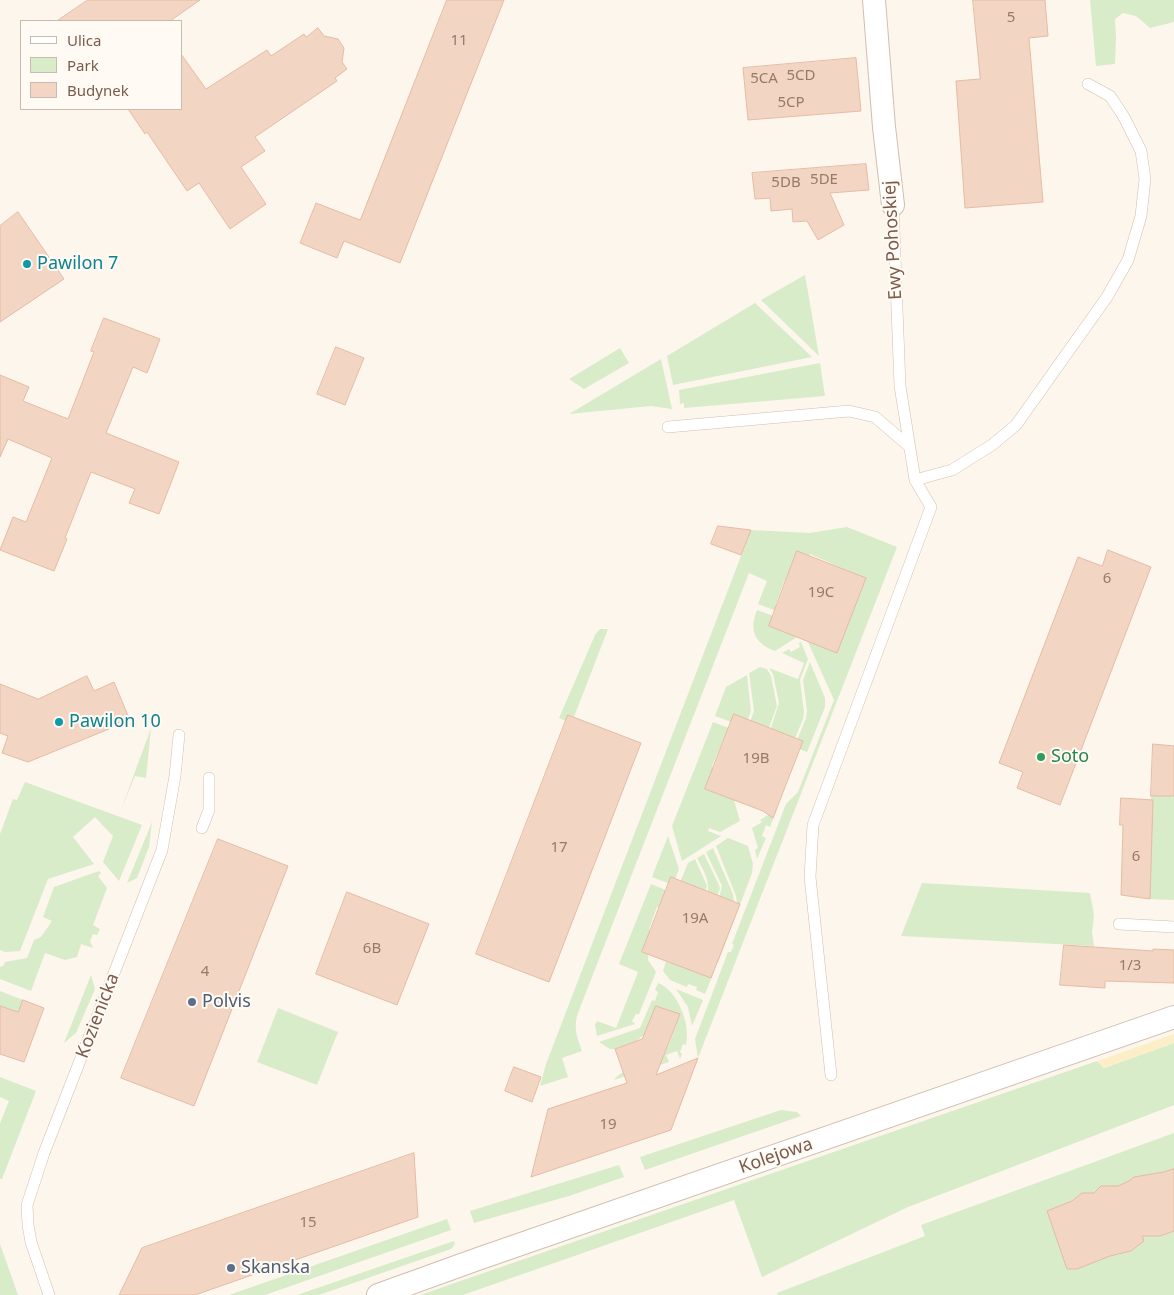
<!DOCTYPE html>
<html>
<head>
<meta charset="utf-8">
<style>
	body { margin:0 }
	#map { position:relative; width:1174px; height:1295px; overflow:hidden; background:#fdf6ec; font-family:"Noto Sans",sans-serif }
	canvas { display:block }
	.legend { position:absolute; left:20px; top:20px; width:162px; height:90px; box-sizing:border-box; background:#fffaf3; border:1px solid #cabbb1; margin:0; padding:6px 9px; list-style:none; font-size:15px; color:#7a5c4d }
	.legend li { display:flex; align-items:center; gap:10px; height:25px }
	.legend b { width:25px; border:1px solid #cabbb1 }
</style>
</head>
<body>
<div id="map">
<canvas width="1174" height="1295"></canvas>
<ul class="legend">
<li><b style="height:6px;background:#fff"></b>Ulica</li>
<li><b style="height:14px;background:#d8ecc9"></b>Park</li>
<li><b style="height:14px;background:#f3d5c3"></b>Budynek</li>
</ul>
</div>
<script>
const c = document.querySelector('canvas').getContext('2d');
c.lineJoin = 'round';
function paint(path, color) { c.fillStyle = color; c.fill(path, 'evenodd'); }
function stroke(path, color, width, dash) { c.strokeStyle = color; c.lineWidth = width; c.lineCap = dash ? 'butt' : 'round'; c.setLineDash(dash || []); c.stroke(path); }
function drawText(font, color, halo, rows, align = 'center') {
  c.font = font + ' "Noto Sans",sans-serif'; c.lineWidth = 4; c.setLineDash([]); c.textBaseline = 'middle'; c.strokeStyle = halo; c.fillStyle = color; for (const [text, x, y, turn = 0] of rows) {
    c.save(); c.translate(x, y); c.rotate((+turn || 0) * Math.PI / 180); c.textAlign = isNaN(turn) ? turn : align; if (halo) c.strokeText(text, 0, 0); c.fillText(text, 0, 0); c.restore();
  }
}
paint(new Path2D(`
	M1090,0H1174V22L1150,28L1136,16L1123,13L1115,19L1116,38L1115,64L1096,66Z
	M805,275L819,356L761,300Z
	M755,303L812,357L673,385L667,356Z
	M620,348L629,363L584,389L569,379Z
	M661,359L672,409L651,406L569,414Z
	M820,363L825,396L684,408V403L680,404L679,390Z
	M847,527L897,547L698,1058L695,1039L728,952H731L734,945L732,944L786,804L798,792L834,700L807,640L855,574L810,554L784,582L776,604L779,612L758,604L767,581L749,573L578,1013C573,1027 577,1038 582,1051L562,1058L568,1077L540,1086L546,1064L751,530L810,533Z
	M757,610L793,623L794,636L797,637L775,651C754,643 749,630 757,610Z
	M600,629H608L574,717L569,715L566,721L559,718L595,635Z
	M801,642L808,659L800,680L804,712L803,719L792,746L768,737L779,703L773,674L769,668L798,679L804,663L782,653L789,649L791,652L800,647L799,643Z
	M810,662L825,698V707L807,752L794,747L806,718L807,711L803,680Z
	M760,667L767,669L771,676L777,706L766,736L747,729L754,711L749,673Z
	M747,675L751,711L745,727L715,716L726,687Z
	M713,722L729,728L712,766L735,796L734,800L740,821L720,832L709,828L708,831L721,836L682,861L672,826Z
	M151,728L146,778L135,776L121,810Z
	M25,782L142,825L119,881L103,862L113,836L95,817L73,837L94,864L48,879L20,951L5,952L0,950V834L13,799L17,800Z
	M1151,796H1174V900L1150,899Z
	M777,809L770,827L766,825L762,836L766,838L757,859L755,850L758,848L752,828L762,822L760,820L771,813L774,816V814L771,813Z
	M152,822L149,847L137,878L127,883Z
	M668,836L679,869L673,885L652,877Z
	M728,838L748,846L753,864L752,873L718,963L713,961L718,902L722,886L706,852L713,848L733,894L734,902L732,908L737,903L736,896L716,846Z
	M704,854L719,885L720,889L715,901L706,898C712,882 704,872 697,858Z
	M695,859L707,886L703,897L678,887L688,863Z
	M99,871L101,873L98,876L107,888L93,925L100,929L97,935L93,934L90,941L93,948L81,944L77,957L65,960L45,953L31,991L0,979V967L4,965L5,962L27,958L34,940L41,937L52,921L43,917L54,887Z
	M922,883L1090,893L1094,915L1092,933L1094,946L901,936Z
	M651,884L668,891L659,907H657L649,929L650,930L648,960L656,972L639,1014H636L632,1021L635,1024L597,1036L595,1025L597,1021L616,1028L638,972L619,964Z
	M681,955L715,969L705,994L696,990L697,987L688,984L687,987L670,980L663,971L666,961L670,963Z
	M91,975L95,989L76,1033L64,1043Z
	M658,983C678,990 691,1026 686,1045L683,1044L680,1052L682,1054L680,1059L677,1051L666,1055L669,1062L614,1080C624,1065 647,1070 660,1059C669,1051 675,1026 680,1014L645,1034L636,1041L615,1049H610L599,1042L640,1028L652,1000L655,1001L658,992L655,990Z
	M676,989L703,1000L692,1026L688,1007Z
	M0,991L23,1000L18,1013L0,1006Z
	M278,1008L338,1032L317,1085L257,1062Z
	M1174,1043V1105L908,1207L762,1277L734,1200L463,1295H420L1097,1061L1104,1068Z
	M0,1077L36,1091L2,1179H0V1123L9,1101L0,1097Z
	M781,1110L797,1112L801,1116L645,1170L640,1157Z
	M1174,1133V1295H778L777,1293L925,1236L921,1225Z
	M619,1165L624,1177L569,1196L474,1223L470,1211Z
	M447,1219L451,1230L265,1295H229Z
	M454,1241L455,1244L451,1249L319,1295H297Z
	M0,1244L18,1295H0Z`), '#d8ecc9');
paint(new Path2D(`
	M1174,1034V1043L1104,1068L1097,1061Z`), '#fcefc7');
const building = new Path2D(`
	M88,0H200L170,21H57Z
	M447,0H504L400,263L344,241L337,258L300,243L316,203L360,220Z
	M973,0H1045L1048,36L1029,38L1043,202L965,208L956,81L980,79Z
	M318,28L324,36L338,39L344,48L342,62L347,69L335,78L337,81L255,137L265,151L241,167L266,204L230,229L199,183L187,191L147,132L145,134L128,109H181V54L206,89L267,50L271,56L304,34L306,37Z
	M856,58L861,111L748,120L743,68Z
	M866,164L869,190L830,193L844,225L818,240L807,221L793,222L792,209L771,211L770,198L755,199L752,173Z
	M18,212L64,279L0,322V226Z
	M104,318L160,339L147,373L133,367L106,433L179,462L159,514L129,503L135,489L91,472L65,538L67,539L54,571L0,550L13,517L26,522L52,458L8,439L0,457V375L29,387L23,401L68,419L94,352L91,351Z
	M336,347L364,358L345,405L317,394Z
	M718,526L751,530L741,555L711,544Z
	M1108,550L1151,567L1060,805L1017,788L1023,772L999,763L1078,557L1102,566Z
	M797,551L866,578L837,653L769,626Z
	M87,676L94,691L114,682L129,718L108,727L109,729L28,762L2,753L8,736L0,733V684L38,699Z
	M734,714L803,741L773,818L763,811L705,789Z
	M568,715L641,743L549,982L476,954Z
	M1153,744L1174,746V796H1151Z
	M1121,798L1153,800L1150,899L1121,895L1123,825H1120Z
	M218,839L288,866L194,1106L121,1078Z
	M671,877L740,904L711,978L642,952Z
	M347,892L429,924L397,1005L316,974Z
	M1064,945L1153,951V949L1174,950V983L1105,981V988L1060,985Z
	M23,1000L44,1008L24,1062L0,1054V1006L18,1012Z
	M656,1006L680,1014L656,1075L698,1058L671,1130L531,1177L548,1109L627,1083L615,1049L642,1039Z
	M514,1067L541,1077L532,1102L505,1091Z
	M414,1153L418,1217L195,1295H119L142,1248Z
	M1174,1169V1231L1160,1236H1142L1144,1241L1131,1251L1110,1256L1077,1269H1067L1047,1211L1072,1201L1082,1193H1094L1101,1186H1118L1129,1181L1134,1177L1164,1172Z`);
paint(building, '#f3d5c3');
stroke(building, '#e6bba3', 1);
const service = new Path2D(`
	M668,427L849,411L875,417L910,447
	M915,480L952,470L992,445L1016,425L1107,297L1128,260L1141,216L1145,179L1141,151L1124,117L1110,96L1088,84
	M202,828L209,810V778
	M1119,924L1174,927
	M831,1075L810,877L813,825L931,507L915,480L900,386L893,205
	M49,1295L31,1242L28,1225L27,1205L44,1153L162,850L175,776L179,735`);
const minor = new Path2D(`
	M874,0L884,127L893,205
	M378,1295L475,1260L1174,1017`);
stroke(service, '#d1beb0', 12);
stroke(minor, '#d1beb0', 24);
stroke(service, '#fff', 11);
stroke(minor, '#fff', 22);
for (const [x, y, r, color] of [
	[27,264,5,"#0f9aa8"],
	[59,722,5,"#0f9aa8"],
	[1041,757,5,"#2e9e5b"],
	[192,1002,5,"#5c6f8a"],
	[231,1268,5,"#5c6f8a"]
]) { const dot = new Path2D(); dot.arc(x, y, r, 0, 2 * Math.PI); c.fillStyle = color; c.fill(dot); stroke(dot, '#fffaf3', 2); }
drawText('15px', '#987a6a', null, [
	["5",1011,18],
	["11",459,41],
	["5CD",801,76],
	["5CA",764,79],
	["5CP",791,103],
	["5DE",824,180],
	["5DB",786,183],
	["6",1107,579],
	["19C",821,593],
	["19B",756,759],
	["17",559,848],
	["6",1136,857],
	["19A",695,919],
	["6B",372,949],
	["1/3",1130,966],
	["4",205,972],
	["19",608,1125],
	["15",308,1223]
]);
drawText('18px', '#7a5c4d', '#fffaf3', [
	["Ewy Pohoskiej",893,240,-93],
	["Kozienicka",98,1016,-69],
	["Kolejowa",776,1156,-19]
]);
drawText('18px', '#0d838f', '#fffaf3', [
	["Pawilon 7",37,264],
	["Pawilon 10",69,722]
], 'left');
drawText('18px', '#27864d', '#fffaf3', [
	["Soto",1051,757]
], 'left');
drawText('18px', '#4e5e75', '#fffaf3', [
	["Polvis",202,1002],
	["Skanska",241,1268]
], 'left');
</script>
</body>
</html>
